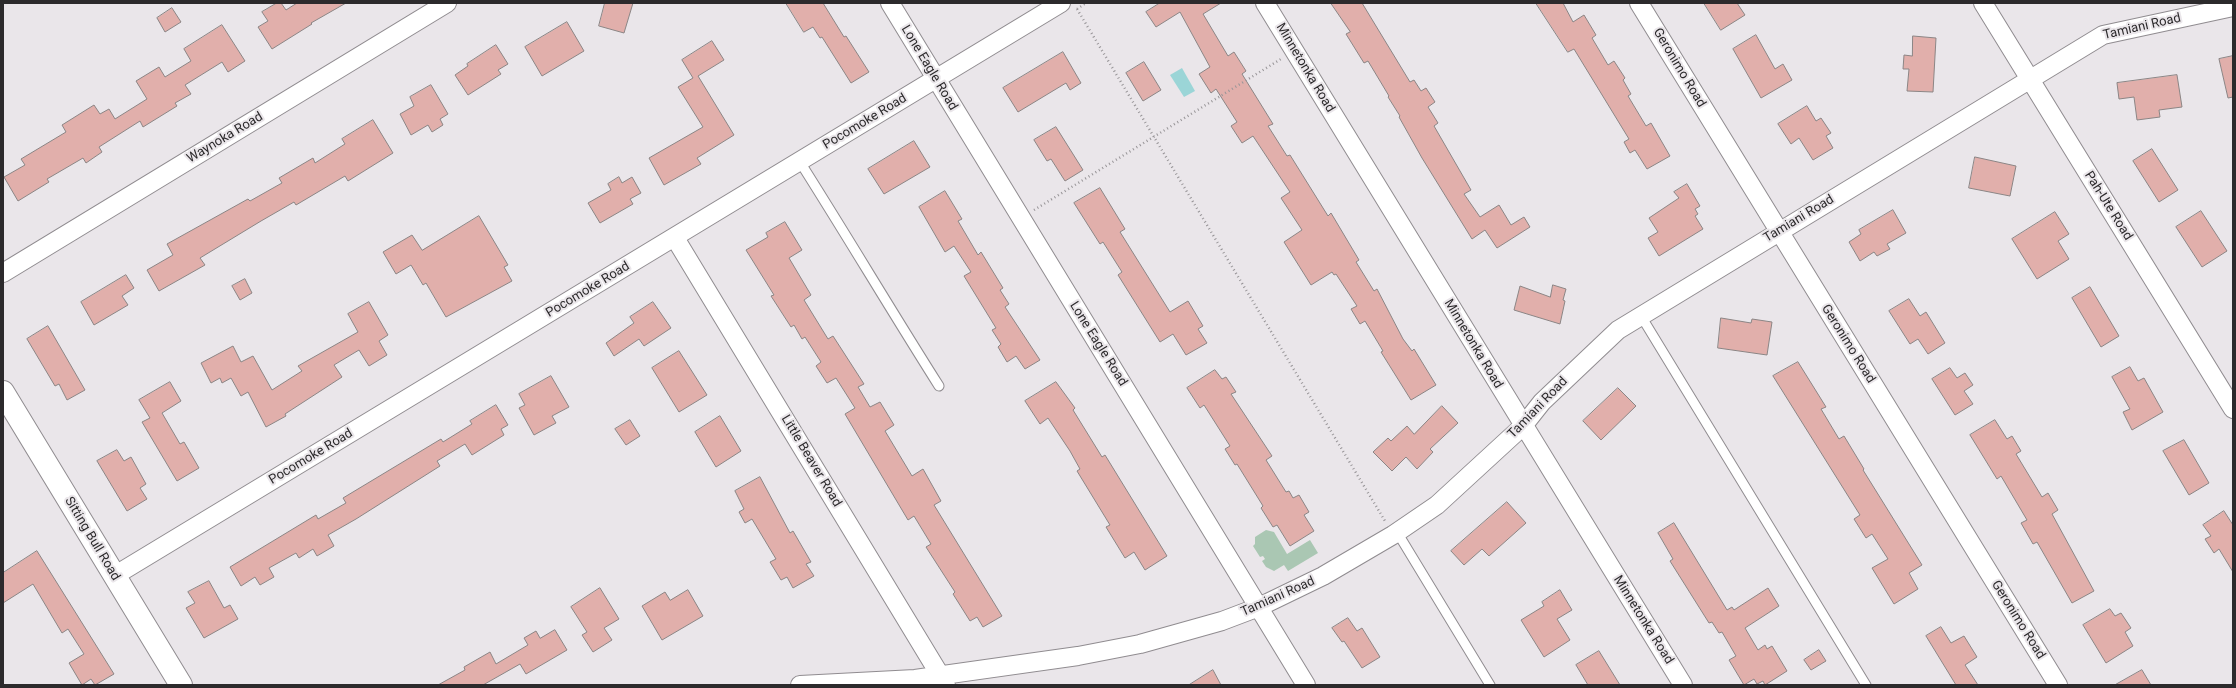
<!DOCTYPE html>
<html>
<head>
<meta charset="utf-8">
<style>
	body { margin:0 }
	#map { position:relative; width:2236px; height:688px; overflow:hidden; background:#eae6ea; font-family:Roboto,sans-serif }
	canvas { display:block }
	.frame { position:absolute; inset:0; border:4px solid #2c2a2c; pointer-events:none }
</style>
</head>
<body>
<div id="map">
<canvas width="2236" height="688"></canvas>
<div class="frame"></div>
</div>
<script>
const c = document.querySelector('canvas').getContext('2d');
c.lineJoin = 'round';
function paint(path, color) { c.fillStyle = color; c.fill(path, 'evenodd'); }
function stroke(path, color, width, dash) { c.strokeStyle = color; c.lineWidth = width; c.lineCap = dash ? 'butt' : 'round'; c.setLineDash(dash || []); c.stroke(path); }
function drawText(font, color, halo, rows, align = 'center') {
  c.font = font + ' Roboto,sans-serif'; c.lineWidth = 4; c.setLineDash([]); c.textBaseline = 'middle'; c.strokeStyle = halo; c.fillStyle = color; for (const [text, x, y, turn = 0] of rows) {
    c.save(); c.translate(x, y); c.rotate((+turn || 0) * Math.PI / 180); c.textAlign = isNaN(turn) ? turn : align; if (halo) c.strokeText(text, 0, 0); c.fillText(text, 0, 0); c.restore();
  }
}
paint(new Path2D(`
	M1266,530L1274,532L1287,554L1310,540L1318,553L1288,571L1284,565L1274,571L1266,567L1262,561L1265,559L1263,556L1260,557L1253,546L1255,544V537Z`), '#aac7b3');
paint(new Path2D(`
	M1182,68L1195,91L1184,97L1170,75Z`), '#9bd5d7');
const building = new Path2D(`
	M277,3H281L286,10L297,3H346L311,23L312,24L272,49L258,27L268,21L262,12Z
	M605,3H633L624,33L599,26Z
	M786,3H823L844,37L846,36L869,72L851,83L822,37L820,38L813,27L804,32Z
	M1160,3H1221L1203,14L1228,56L1234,52L1246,71L1242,74L1273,124L1268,126L1287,156L1290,155L1328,216L1331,213L1359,260L1356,262L1374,291L1377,289L1403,339L1412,351L1414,349L1436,385L1411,400L1381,352L1383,351L1365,321L1360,324L1351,309L1357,306L1336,274L1334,275L1332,272L1311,285L1284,242L1302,230L1281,198L1290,192L1253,136L1242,143L1231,126L1237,122L1216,89L1211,93L1199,74L1210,67L1180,12L1156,27L1146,12Z
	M1331,3H1362L1410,82L1414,80L1421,91L1426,88L1435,102L1428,107L1438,123L1434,126L1471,190L1464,194L1480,217L1499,205L1511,225L1524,217L1530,227L1497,248L1485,230L1472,239L1422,158L1399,117L1400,116L1388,97L1389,96L1368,61L1364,63L1346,34L1350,32Z
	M1536,3H1563L1573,22L1584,15L1596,35L1592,38L1608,65L1614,61L1625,78L1623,80L1631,94L1628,96L1646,126L1651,123L1670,156L1647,169L1635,150L1630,153L1624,142L1629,139L1574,49L1568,52Z
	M1704,3H1737L1745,15L1721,30Z
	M172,8L181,22L165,32L157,18Z
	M567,22L584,51L542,76L525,47Z
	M222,25L245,61L228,72L222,62L185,85L191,94L175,103L177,106L143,127L140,121L99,147L102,152L86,163L83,158L47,179L49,182L18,201L4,177L25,165L21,159L66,132L62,125L94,105L100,114L109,109L115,119L147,99L136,81L159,67L165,77L191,61L184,49Z
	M1756,35L1775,69L1783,64L1792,80L1761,98L1733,49Z
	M1913,36L1936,38L1933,92L1907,91L1909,69H1903L1904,55L1912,56Z
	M712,41L724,60L698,76L734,135L697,158L701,164L664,185L649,158L703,127L678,87L693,78L682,60Z
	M496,45L508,64L498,70L501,74L468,95L455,75L468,66L467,64Z
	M1063,52L1081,83L1070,90L1066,83L1018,112L1003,88Z
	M2233,56V97L2228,98L2219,59Z
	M1144,62L1161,90L1143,101L1126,73Z
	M2177,75L2182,107L2159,110L2160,117L2137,120L2134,97L2119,99L2117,83Z
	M431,85L448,114L440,119L443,125L432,132L428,125L411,135L400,114L414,106L410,97Z
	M1807,106L1816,121L1821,118L1831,133L1826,136L1833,148L1813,160L1799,138L1791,144L1778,124Z
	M373,120L393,153L348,181L345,176L296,205L294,202L261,221L200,258L205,265L159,291L147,270L173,255L167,244L248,199L250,201L282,183L279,178L313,158L315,163L345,144L342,139Z
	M1056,127L1083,170L1065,181L1051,159L1047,161L1034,140Z
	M914,141L930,167L884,194L868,169Z
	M2152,149L2178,190L2159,202L2133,161Z
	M1975,157L2016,166L2010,196L1969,188Z
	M619,177L622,183L632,177L641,193L630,199L633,204L600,223L588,203L611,190L608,184Z
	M1687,184L1700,206L1695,209L1698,214L1695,216L1703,229L1659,256L1648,238L1658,232L1649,218L1679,198L1674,192Z
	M1100,188L1125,229L1120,232L1170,312L1188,301L1203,326L1198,329L1207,343L1186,355L1173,334L1160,342L1118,275L1122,272L1103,242L1100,244L1074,203Z
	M945,191L962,219L958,221L978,255L981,252L1003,288L1000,290L1009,304L1005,307L1040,360L1025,369L1016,356L1007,362L998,347L1001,344L992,330L996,328L964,276L971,272L954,246L945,252L919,207Z
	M1893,210L1906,233L1887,244L1890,249L1877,256L1874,252L1860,261L1849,242L1861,234L1859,230Z
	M2201,211L2227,251L2202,267L2176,227Z
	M2055,212L2069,234L2058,241L2069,259L2037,279L2012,239Z
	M479,216L508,265L504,267L512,281L446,317L426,283L423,285L411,265L396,274L383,252L412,235L422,250Z
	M785,222L802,250L789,258L811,295L804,300L828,339L833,336L864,384L858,387L870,407L880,402L894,425L885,431L912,476L923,469L941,501L934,505L1002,616L983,627L977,617L970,621L953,594L955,592L926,547L931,544L914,516L908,520L845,414L855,408L836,378L827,383L816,366L821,362L805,337L802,339L794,325L791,327L771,296L774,295L746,250L768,237L766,233Z
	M126,275L134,288L122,296L128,305L94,325L81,302Z
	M245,279L252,293L240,300L232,286Z
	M1553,285L1566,289L1563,300L1565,301L1560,324L1514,310L1520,286L1550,297Z
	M2090,287L2119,336L2101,347L2072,298Z
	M1909,299L1920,316L1926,312L1945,343L1928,354L1918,339L1910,344L1889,311Z
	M369,302L388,335L379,341L387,355L369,366L359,350L334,365L342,377L285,414L286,416L266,427L248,392L241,396L231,378L222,383L220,378L211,383L201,363L233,346L241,362L253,356L272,390L302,371L298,366L358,332L348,314Z
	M653,302L671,328L644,346L639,339L614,356L606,343L634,323L630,317Z
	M1721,318L1751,323L1752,319L1772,322L1767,355L1718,348Z
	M48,326L85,390L67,400L59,384L55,386L27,339Z
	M679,351L707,395L679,412L652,368Z
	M1798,362L1826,407L1821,409L1839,439L1844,436L1864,469L1863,470L1922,565L1909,573L1918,589L1894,604L1872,568L1888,559L1872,534L1866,538L1854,519L1860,515L1773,376Z
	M2130,367L2138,381L2144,378L2163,412L2132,430L2123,412L2130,409L2112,377Z
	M1950,368L1957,378L1965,373L1973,385L1964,391L1973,404L1955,415L1932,379Z
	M1215,370L1222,379L1226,377L1236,392L1231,394L1272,456L1266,460L1286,492L1289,491L1293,498L1299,495L1309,512L1304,515L1314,531L1290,546L1277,525L1273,527L1261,508L1263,506L1237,464L1235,465L1225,449L1230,446L1204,405L1200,408L1187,388Z
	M551,376L569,407L552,416L556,423L534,435L519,408L525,405L519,394Z
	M170,382L181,401L162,413L180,444L184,442L199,468L177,481L142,422L150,418L139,400Z
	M1056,382L1075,408L1073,410L1102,457L1105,455L1167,556L1145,570L1134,552L1125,558L1106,527L1110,525L1077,471L1080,469L1070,451L1048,418L1040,424L1025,401Z
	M1618,388L1636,406L1601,440L1583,421Z
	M496,405L508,425L501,429L504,435L472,455L465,444L437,461L440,466L356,519L328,535L334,546L317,556L313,549L299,558L296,553L269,568L274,577L260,585L255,577L241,586L230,567L316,515L318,519L346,503L343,498L441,439L443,442L472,424L470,421Z
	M1442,406L1458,423L1430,449L1433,452L1417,469L1406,457L1392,471L1373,452L1388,438L1391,441L1407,426L1414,434Z
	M720,416L741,451L716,467L695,432Z
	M630,420L640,436L626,445L615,429Z
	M1995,420L2007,439L2012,436L2021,451L2016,454L2042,497L2048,493L2058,510L2052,514L2094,591L2072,603L2037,542L2033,544L2021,523L2027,520L2001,476L1997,479L1970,435Z
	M2184,440L2209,483L2189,495L2163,451Z
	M117,450L124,461L131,457L146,484L140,488L147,499L127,511L97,461Z
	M760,477L790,533L793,531L811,562L806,564L814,576L793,588L787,577L781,580L770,562L776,559L752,519L745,523L739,512L744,509L735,491Z
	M1507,502L1526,523L1489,556L1482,549L1464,565L1451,551Z
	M2224,511L2233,525V572L2219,549L2214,553L2205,539L2211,536L2203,525Z
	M1674,523L1727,610L1732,607L1734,610L1768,588L1779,606L1745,628L1758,650L1765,645L1767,649L1772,646L1787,671L1765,685L1763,681L1757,684L1754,679L1744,685L1729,660L1736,656L1722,632L1719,633L1712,622L1709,623L1670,561L1673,559L1658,533Z
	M37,551L114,674L95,685L91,679L82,685L69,663L84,654L68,629L62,633L33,584L3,603V573Z
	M209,581L224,608L230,605L238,619L204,638L186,608L195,603L188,592Z
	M600,588L619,619L604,628L612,640L593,652L582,635L587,632L571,607Z
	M688,590L703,616L662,640L642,606L665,592L670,600Z
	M1560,590L1572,610L1557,619L1570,640L1544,657L1521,620L1544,606L1542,602Z
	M2110,609L2115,616L2121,613L2131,628L2125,632L2133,646L2106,663L2083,625Z
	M1348,618L1357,631L1362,628L1380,657L1362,668L1344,641L1342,642L1332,628Z
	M1941,627L1951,643L1964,636L1977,657L1965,665L1978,685H1956L1926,636Z
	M555,630L567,650L526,674L520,664L483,685H438L465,670L464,667L490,652L496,664L528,645L524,638L536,631L540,638Z
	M1819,650L1826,661L1811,670L1804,660Z
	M1599,651L1620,685H1588L1576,665Z
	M1213,670L1221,685H1189Z
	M2142,670L2151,685H2115Z`);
paint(building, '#e1afab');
stroke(building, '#8b8585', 1);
const service = new Path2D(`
	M800,162C847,236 892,312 939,386
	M1641,316L1866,685
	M1397,532L1490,685`);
const minor = new Path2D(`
	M890,3L1306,685
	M1265,3L1683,685
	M1639,3L2058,685
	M1983,3L2233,409
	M675,238L946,685
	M3,273L447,3
	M114,576L1061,3
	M800,685L915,679L1078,656L1140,644L1222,621L1259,607L1323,576L1393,535L1437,505L1523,426L1542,402L1618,330L2103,35L2233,7`);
const tertiary = new Path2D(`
	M3,392L181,685`);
stroke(service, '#908c90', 11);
stroke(minor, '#908c90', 20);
stroke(tertiary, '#908c90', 24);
stroke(new Path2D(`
	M1077,9L1086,3
	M1077,9L1385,521
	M1034,210L1281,59`), '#989598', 2.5, [1, 3]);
stroke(service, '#fff', 9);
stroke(minor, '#fff', 18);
stroke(tertiary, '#fff', 22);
drawText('13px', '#2c2a2c', '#eae6ea', [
	["Tamiani Road",2142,27,-13],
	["Lone Eagle Road",929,68,59],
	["Minnetonka Road",1305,68,59],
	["Geronimo Road",1679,68,59],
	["Pocomoke Road",865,122,-31],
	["Waynoka Road",225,138,-31],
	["Pah-Ute Road",2108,206,58],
	["Tamiani Road",1799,219,-31],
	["Pocomoke Road",588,290,-31],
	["Lone Eagle Road",1098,344,58],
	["Minnetonka Road",1473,344,59],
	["Geronimo Road",1848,344,58],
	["Tamiani Road",1538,408,-46],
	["Pocomoke Road",311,457,-31],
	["Little Beaver Road",811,461,59],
	["Sitting Bull Road",92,539,59],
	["Tamiani Road",1278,597,-24],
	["Minnetonka Road",1643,620,58],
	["Geronimo Road",2018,620,58]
]);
</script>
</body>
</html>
